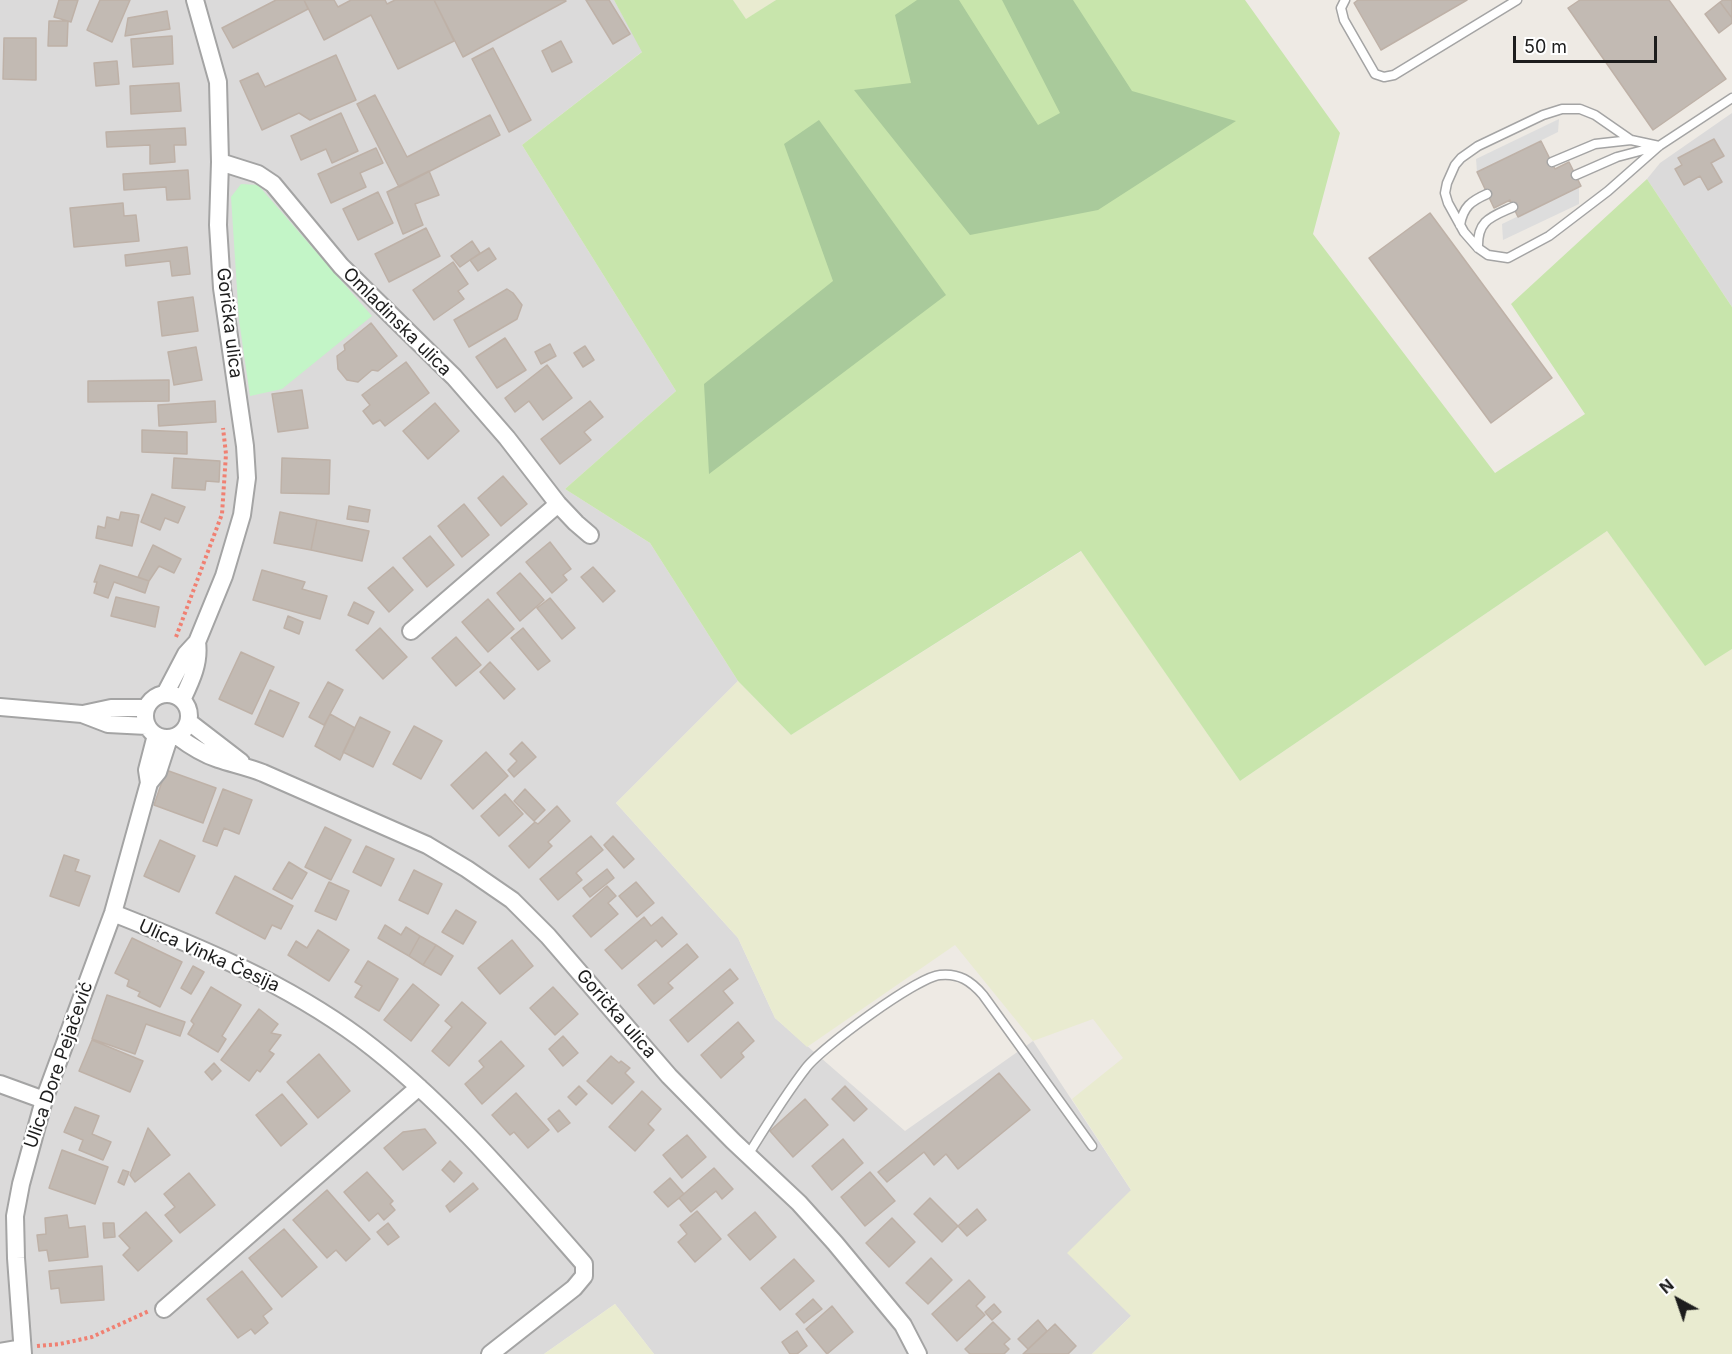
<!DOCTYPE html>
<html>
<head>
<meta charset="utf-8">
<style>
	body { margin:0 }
	#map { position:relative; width:1732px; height:1354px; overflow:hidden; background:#eeeae4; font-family:Inter,sans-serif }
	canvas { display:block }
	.north { position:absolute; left:1648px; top:1270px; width:60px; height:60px; -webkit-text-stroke:4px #fff; paint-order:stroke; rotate:320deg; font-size:16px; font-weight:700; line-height:24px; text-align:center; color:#1d1d1d }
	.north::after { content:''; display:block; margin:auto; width:21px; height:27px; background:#1d1d1d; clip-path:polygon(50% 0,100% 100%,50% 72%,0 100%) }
	.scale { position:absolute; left:1513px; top:36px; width:144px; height:27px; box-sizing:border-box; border:3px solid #1d1d1d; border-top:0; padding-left:8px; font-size:18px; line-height:21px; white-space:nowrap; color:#1d1d1d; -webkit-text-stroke:4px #fff; paint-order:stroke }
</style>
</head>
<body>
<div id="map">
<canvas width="1732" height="1354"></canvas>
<div class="north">N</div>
<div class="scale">50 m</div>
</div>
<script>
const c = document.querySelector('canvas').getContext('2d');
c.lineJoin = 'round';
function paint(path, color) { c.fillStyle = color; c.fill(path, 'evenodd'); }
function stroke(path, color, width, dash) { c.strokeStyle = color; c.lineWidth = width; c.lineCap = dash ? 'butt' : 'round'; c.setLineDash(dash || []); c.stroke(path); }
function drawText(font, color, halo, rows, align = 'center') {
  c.font = font + ' Inter,sans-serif'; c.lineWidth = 4.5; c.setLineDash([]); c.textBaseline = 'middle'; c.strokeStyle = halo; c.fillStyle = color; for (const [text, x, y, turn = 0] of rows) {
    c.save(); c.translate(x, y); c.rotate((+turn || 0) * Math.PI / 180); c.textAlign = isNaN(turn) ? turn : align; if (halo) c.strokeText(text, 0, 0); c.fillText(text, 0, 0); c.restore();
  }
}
paint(new Path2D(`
	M0,0H614L643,51L522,145L676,391L565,489L650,543L738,681L616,803L738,938L775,1018L905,1131L1033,1041L1131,1190V1316L1092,1354H654L615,1304L544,1354H0Z
	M1732,113V307L1647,179L1660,163Z`), '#dbdada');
paint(new Path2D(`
	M733,0H776L746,20Z
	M1607,531L1705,665L1732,649V1354H1092L1131,1316L1067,1253L1131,1190L1072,1099L1123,1058L1093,1019L1033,1041L955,945L807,1047L775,1018L738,938L616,803L738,681L791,735L1082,551L1240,781Z
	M615,1304L654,1354H544Z`), '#e9ebd0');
paint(new Path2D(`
	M614,0H733L746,19L776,0H1245L1340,133L1313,234L1495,473L1585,414L1511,304L1647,179L1732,307V649L1705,666L1607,531L1240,781L1081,551L791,735L738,681L650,543L565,489L676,391L522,145L642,52Z`), '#c8e5ac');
paint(new Path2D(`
	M917,0H959L1038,125L1060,113L1002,0H1073L1132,91L1236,121L1098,210L970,235L854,90L911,83L895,15Z
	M819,120L946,295L709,474L704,384L833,281L784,144Z`), '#a9ca9b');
paint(new Path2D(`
	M241,184L258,185L372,316L282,389L250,396L239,320L231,197Z`), '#c3f5c7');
paint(new Path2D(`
	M1559,119L1558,132L1477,172L1476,159Z
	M1579,187V204L1503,240L1502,224Z`), '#ddd');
const building = new Path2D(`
	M59,0H78L71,22L54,17Z
	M100,0H130L112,42L87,30Z
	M276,0H304L308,9L233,48L222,28Z
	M304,0H334L338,7L351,0H385L387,4L395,0H434L454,41L398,69L371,15L324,40Z
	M434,0H565L566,1L463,57Z
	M586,0H609L630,34L613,44Z
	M1358,0H1467L1381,50L1354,3Z
	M1580,0H1669L1726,79L1653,130L1568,8Z
	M1723,0H1732V18L1720,2Z
	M1720,2L1732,18V23L1719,33L1705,14Z
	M167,11L170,29L125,36L128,18Z
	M49,21H68L67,46H48Z
	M172,36L173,64L133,67L131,39Z
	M4,38H36V80L3,79Z
	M561,41L572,62L552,72L542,51Z
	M493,48L531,120L509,132L472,59Z
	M336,55L356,100L310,120L299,113L262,130L240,81L258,73L265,87Z
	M117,61L119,84L96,86L94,63Z
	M179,83L181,111L131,114L130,86Z
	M375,95L407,157L490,115L500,135L399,187L357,104Z
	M341,113L358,151L332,163L326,149L301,160L291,136Z
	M185,128L186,145H174L175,162L150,164V145L107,147L106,132Z
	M1714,139L1724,156L1711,163L1722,182L1708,190L1700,176L1684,185L1675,169L1682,165L1678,158Z
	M1541,141L1555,169L1569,162L1581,186L1518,217L1510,200L1494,208L1477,172Z
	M376,148L383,163L360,173L366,187L331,203L318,174Z
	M188,170L190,199L167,200L166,187L124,190L123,174Z
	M429,171L439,195L415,204L423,225L403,234L387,192Z
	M378,192L393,223L358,240L343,209Z
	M123,203L124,216L136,215L139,241L74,247L70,208Z
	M1430,213L1552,378L1491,423L1369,258Z
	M426,228L440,256L389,282L375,254Z
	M472,241L480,253L460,267L451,256Z
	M187,247L190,274L172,276L170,261L126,266L125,255Z
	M489,248L496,259L478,271L470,260Z
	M453,262L468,284L458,291L464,299L434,320L413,290Z
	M507,289L513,293L522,305L517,319L469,347L454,320Z
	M193,297L198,331L162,336L158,302Z
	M371,323L397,356L378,371L372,370L358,382L347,380L338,369L337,356L345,350L344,345Z
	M505,338L526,370L497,388L476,357Z
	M550,344L556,356L541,364L535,352Z
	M585,346L594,360L583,367L574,353Z
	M196,347L202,380L174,385L168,352Z
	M406,362L429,393L385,426L380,420L373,424L363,411L370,405L362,395Z
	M547,365L572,398L543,420L529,401L515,412L505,398Z
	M169,380V401L88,402V381Z
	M302,390L308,428L278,432L272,394Z
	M215,401L216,422L159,426L158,405Z
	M590,401L603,417L584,432L591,440L560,464L541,439Z
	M435,403L459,431L428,459L403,431Z
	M142,430L187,432V454L142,452Z
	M174,458L220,461L219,482L206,481L205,490L172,488Z
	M282,458L330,460L329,494L281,493Z
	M503,476L527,504L501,526L478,498Z
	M152,494L185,507L178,523L165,518L160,530L141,522Z
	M464,504L489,535L462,557L438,526Z
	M349,506L370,510L368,522L347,519Z
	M121,512L139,515L132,546L96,538L98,526L105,528L107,517L119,520Z
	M280,512L317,520L311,550L274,543Z
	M317,520L369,531L362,561L311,550Z
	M430,536L454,565L427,587L403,558Z
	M550,542L571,569L563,575L567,580L552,593L526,562Z
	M153,545L181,559L174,573L159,566L149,581L138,577Z
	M100,565L149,581L145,593L114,582L108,598L94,593L97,582H94Z
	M393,567L413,590L389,612L368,588Z
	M593,567L615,591L603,602L581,577Z
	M262,570L305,582L302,589L327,596L320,619L253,600Z
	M520,573L544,600L520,621L497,593Z
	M116,597L159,607L155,627L111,616Z
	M550,598L575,628L562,639L537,608Z
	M488,599L514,629L488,652L462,622Z
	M354,602L374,612L368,624L348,615Z
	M288,616L303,622L299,634L284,628Z
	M380,628L407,657L383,679L356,650Z
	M523,628L550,661L538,670L511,638Z
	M456,637L481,665L456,686L432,658Z
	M241,652L274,667L252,714L219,699Z
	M490,662L515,689L504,699L480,672Z
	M328,682L343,690L324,725L309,717Z
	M270,690L299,703L283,737L255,724Z
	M330,714L355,728L340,760L315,746Z
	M360,717L390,732L373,767L343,752Z
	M414,726L442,741L421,779L393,764Z
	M522,742L536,757L514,777L508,770L517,761L510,754Z
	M486,752L508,776L473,809L451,785Z
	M166,770L216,788L203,823L154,805Z
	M223,789L252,800L239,834L224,828L217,846L203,841Z
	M525,789L545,810L534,821L514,801Z
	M505,794L523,814L499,836L481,816Z
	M557,806L570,821L548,842L552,846L529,868L509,846L535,822L538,824Z
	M325,827L351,840L331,880L305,867Z
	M591,836L603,850L576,873L582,880L558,900L540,879Z
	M613,836L634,859L624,868L604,845Z
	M160,840L195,856L179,892L144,876Z
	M366,846L394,859L381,886L353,872Z
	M64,855L79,860L75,871L90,876L79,906L50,896Z
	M289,862L307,873L292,899L273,889Z
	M607,869L614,878L590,897L583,888Z
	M414,870L442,884L428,914L399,900Z
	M235,876L293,906L281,929L272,925L265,939L216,913Z
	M329,882L349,891L336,920L315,911Z
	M636,882L654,903L637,917L619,896Z
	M607,886L616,896L608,903L618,914L591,937L573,916Z
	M456,910L476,922L463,944L442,932Z
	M644,917L651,926L662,917L677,934L662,947L656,940L622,969L605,950Z
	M385,925L401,935L406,927L420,936L409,956L378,938Z
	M318,930L349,950L329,981L288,955L296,941L307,948Z
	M420,936L436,945L423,965L409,956Z
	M132,938L182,962L160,1007L138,996L140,992L127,986L129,980L115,973Z
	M512,940L533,966L500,994L478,968Z
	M687,944L698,957L668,983L673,988L654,1004L638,985Z
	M436,945L453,956L441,975L423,965Z
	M368,961L398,979L379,1011L355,997L362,986L355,982Z
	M193,966L204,972L191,994L181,988Z
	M730,969L738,979L723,991L733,1003L688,1042L670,1020Z
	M413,984L439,1005L411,1041L384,1020Z
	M211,987L241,1005L222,1036L226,1039L218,1052L188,1034L194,1024L191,1021Z
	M553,987L578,1014L555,1035L530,1008Z
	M107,995L185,1022L180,1036L146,1024L135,1054L92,1039Z
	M462,1002L486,1023L449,1066L432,1051L452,1027L445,1021Z
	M259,1009L278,1024L271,1033L281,1035L269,1051L274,1054L260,1072L257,1070L249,1081L221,1060Z
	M738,1022L754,1041L741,1053L744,1057L721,1078L701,1055Z
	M563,1036L578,1053L563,1066L549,1049Z
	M92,1040L143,1061L130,1092L79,1071Z
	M501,1041L524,1066L482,1104L465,1084L484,1067L479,1061Z
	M319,1054L350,1091L318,1118L287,1082Z
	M611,1056L619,1063L621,1061L630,1068L625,1073L634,1082L612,1104L587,1081Z
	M214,1063L221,1071L212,1080L205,1072Z
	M999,1073L1030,1110L958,1169L946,1154L934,1165L924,1152L887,1182L878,1172Z
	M579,1086L587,1094L576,1105L568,1097Z
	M845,1086L867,1109L854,1121L832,1099Z
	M642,1091L661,1109L648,1124L654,1130L635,1151L609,1127Z
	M516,1093L549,1130L528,1148L514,1132L510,1135L492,1115Z
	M282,1094L307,1124L281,1146L256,1115Z
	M805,1099L828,1125L793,1157L770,1131Z
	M75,1107L99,1116L92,1134L111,1142L103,1160L79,1150L83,1140L64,1132Z
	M559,1110L570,1123L558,1132L548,1119Z
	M148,1128L170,1155L135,1182L130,1175Z
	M425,1129L436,1143L403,1170L384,1148L403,1132Z
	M687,1135L706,1157L682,1178L663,1155Z
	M843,1139L863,1163L832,1190L812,1166Z
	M62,1150L108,1167L95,1204L49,1188Z
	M450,1161L462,1173L454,1182L442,1170Z
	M714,1168L733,1189L722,1199L716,1191L691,1212L679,1198Z
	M123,1170L129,1172L124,1185L118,1182Z
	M367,1172L393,1201L390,1204L395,1210L384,1220L378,1213L369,1221L344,1192Z
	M870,1172L895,1201L865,1226L841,1197Z
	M189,1173L215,1205L180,1233L165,1215L175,1207L164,1194Z
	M670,1178L684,1194L668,1207L654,1192Z
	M473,1183L478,1189L450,1212L446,1206Z
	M327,1190L370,1239L346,1261L336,1250L327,1258L293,1220Z
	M930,1198L958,1226L942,1242L914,1214Z
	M977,1209L986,1220L967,1236L958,1226Z
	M697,1211L721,1239L695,1262L678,1242L687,1234L680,1225Z
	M146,1212L172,1241L138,1271L123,1255L130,1248L119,1236Z
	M755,1212L776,1237L750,1260L728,1235Z
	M67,1215L69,1228L85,1226L88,1257L49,1261L47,1250L39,1251L37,1235L46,1234L45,1218Z
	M892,1218L915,1242L889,1267L866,1243Z
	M103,1223H114L115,1237L104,1238Z
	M388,1223L399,1237L388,1245L377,1232Z
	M284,1229L317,1267L282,1297L249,1258Z
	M931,1258L952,1280L928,1304L906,1283Z
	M794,1259L814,1281L780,1310L761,1288Z
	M102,1266L104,1300L61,1303L59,1288L51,1289L49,1271Z
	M242,1271L272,1309L263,1316L268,1323L255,1334L251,1329L238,1338L207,1299Z
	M969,1280L985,1297L976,1306L985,1315L957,1341L932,1314Z
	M813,1299L822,1309L804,1323L796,1314Z
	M994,1304L1001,1312L992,1320L985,1312Z
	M832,1306L853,1332L827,1354L806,1329Z
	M1038,1320L1047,1331L1028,1349L1018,1339Z
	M993,1322L1010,1339L1004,1344L1009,1349L1004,1354H970L965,1349Z
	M1055,1324L1076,1346L1068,1354H1023Z
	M797,1331L807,1346L797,1354H790L782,1342Z`);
paint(building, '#c2bab3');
stroke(building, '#beb1a7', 1.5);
const service = new Path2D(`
	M1345,0L1341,8L1344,20L1375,74L1384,77L1394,75L1517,0
	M1659,146L1631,140L1595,115L1580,109H1562L1543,115L1478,146L1461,158L1455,165L1447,183L1445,193L1448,203L1464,232L1478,248L1488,255L1508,258L1549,236L1608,191L1659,146L1732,98
	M1552,162L1595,144L1631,140
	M1576,175L1617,157L1655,147
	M1460,225C1463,207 1471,201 1487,194
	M1478,248C1477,220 1491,217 1513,207
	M748,1155C766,1126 785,1095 806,1068C821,1048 917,977 940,975C959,973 971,981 983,995L1092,1146`);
const minor = new Path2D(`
	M220,162L258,174L273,184L341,266L454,377L507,438L558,504L576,523L590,535
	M411,631L558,504
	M145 716a22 22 0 1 1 44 0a22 22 0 1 1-44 0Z
	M165,694L186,654L197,642L224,576L242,515L247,478L245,446L222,288L218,225L220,162L218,82L195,0
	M182,700C191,681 200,663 197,642
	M0,707L82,714L108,724L147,726
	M83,714L111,708H146
	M189,722L241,762
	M177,736C189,745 203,754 218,759C233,764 248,767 263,773L427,845L467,869L512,900L548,936L669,1076L733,1141L799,1203L835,1243L903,1325L918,1354
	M149,783L158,772L169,738
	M113,913C199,947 284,982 360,1038C445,1102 514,1184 584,1264V1276L574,1288L490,1354
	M0,1084L44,1100
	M164,1309L419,1087
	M0,1352L22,1348
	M23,1354L16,1258L15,1216L21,1184L44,1100L113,913L149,783L147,770L156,735`);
stroke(service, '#a4a4a4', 11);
stroke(minor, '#a4a4a4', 20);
stroke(new Path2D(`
	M176,637L222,514L226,454L223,428
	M37,1346L60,1344L92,1337L149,1311`), '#f08072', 4, [3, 3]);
stroke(service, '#fff', 8);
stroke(minor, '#fff', 16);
drawText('18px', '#1d1d1d', '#fff', [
	["Omladinska ulica",397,322,45],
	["Gorička ulica",229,323,83],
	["Ulica Vinka Česija",209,956,24],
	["Gorička ulica",616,1014,49],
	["Ulica Dore Pejačević",59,1065,-71]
]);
</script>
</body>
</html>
